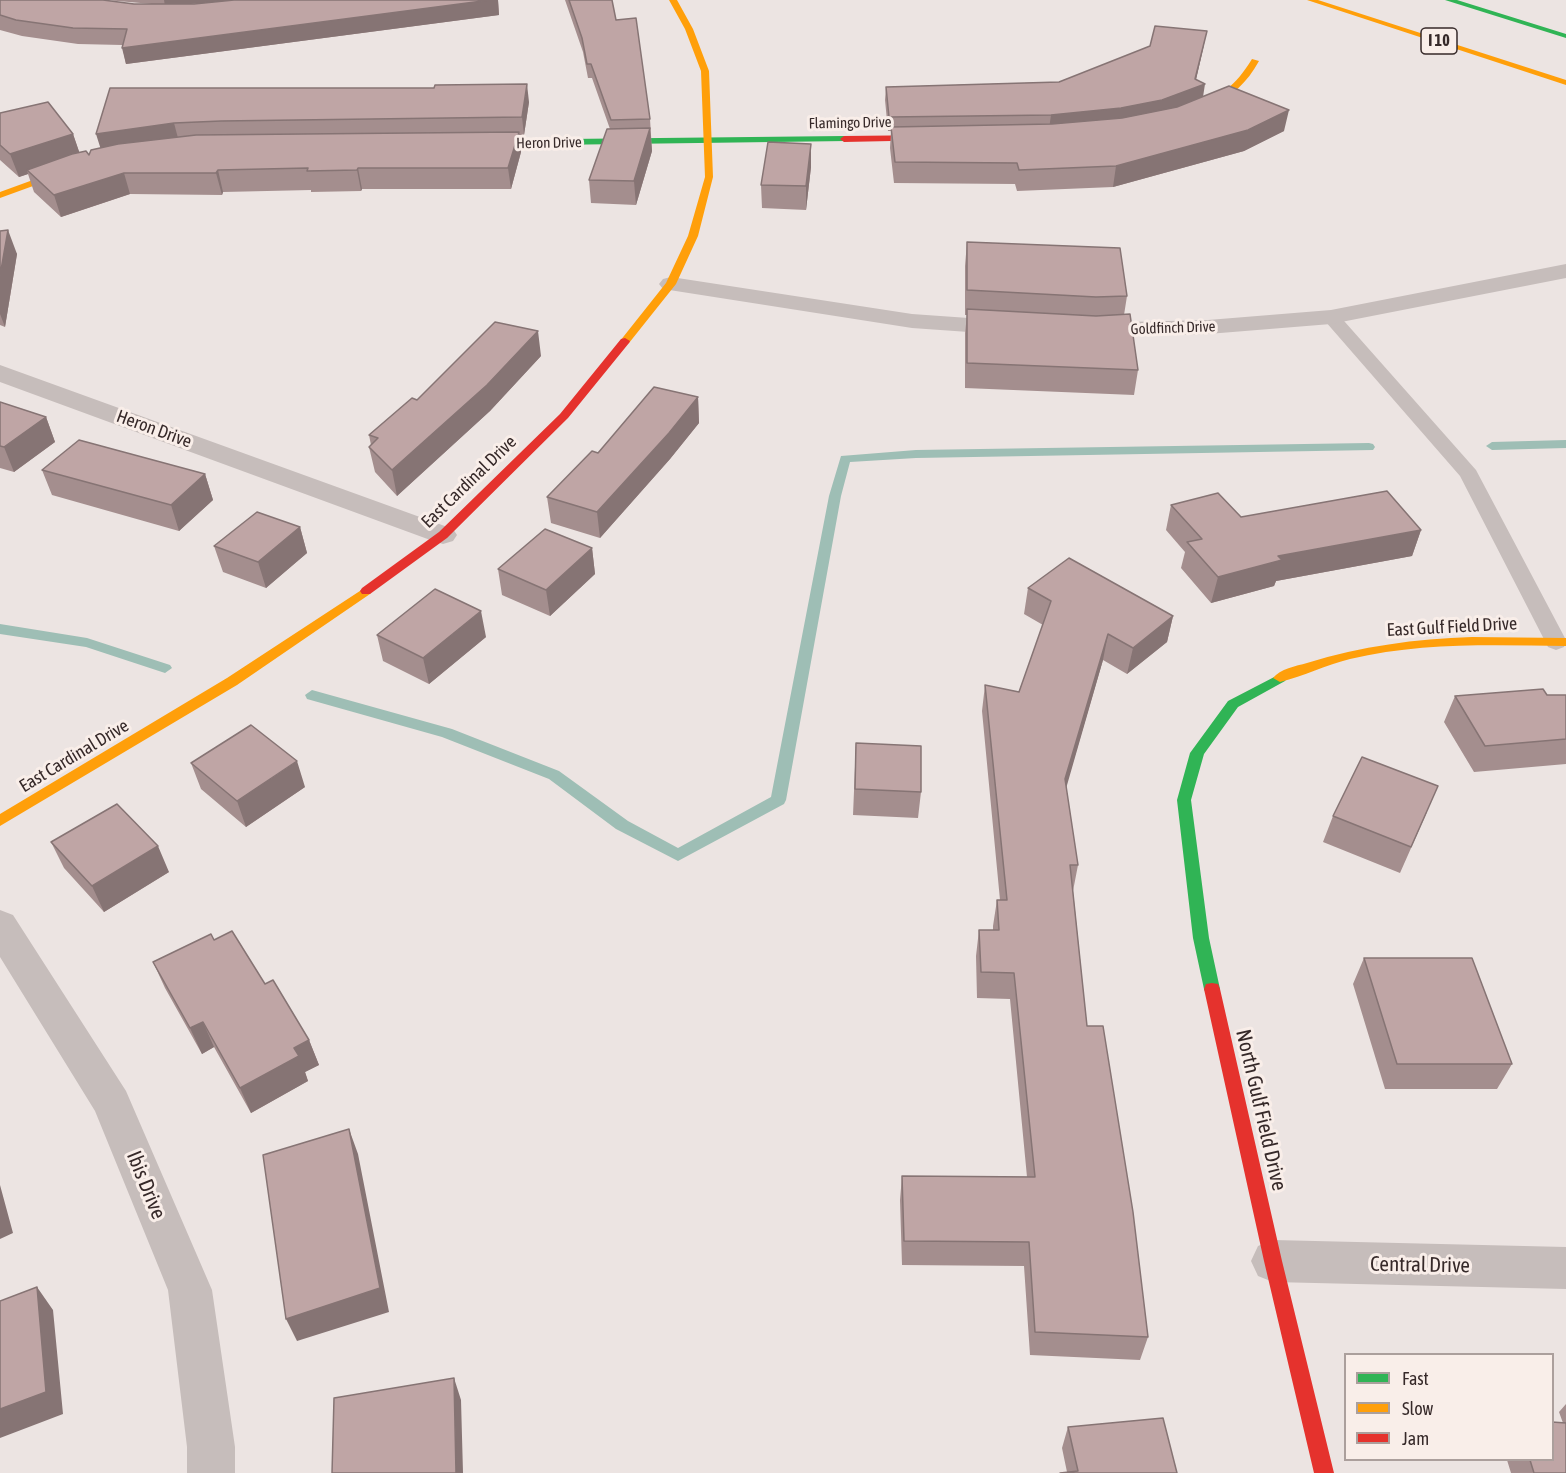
<!DOCTYPE html>
<html>
<head>
<meta charset="utf-8">
<style>
	body { margin:0 }
	#map { position:relative; width:1566px; height:1473px; overflow:hidden; background:#ece4e2; font-family:"Asap Condensed",sans-serif }
	canvas { display:block }
	.legend { position:absolute; left:1344px; top:1353px; width:210px; height:108px; box-sizing:border-box; background:#f9eee9; border:2px solid #ab9f9c; margin:0; padding:8px 10px; list-style:none; font-size:18px; color:#362929 }
	.legend li { display:flex; align-items:center; gap:12px; height:30px }
	.legend b { width:30px; border:2px solid #ab9f9c }
</style>
</head>
<body>
<div id="map">
<canvas width="1566" height="1473"></canvas>
<ul class="legend">
<li><b style="height:8px;background:#30b455"></b>Fast</li>
<li><b style="height:8px;background:#ff9f0a"></b>Slow</li>
<li><b style="height:8px;background:#e5322d"></b>Jam</li>
</ul>
</div>
<script>
const c = document.querySelector('canvas').getContext('2d');
c.lineJoin = 'round';
function paint(path, color) { c.fillStyle = color; c.fill(path, 'evenodd'); }
function stroke(path, color, width, dash) { c.strokeStyle = color; c.lineWidth = width; c.lineCap = dash ? 'butt' : 'round'; c.setLineDash(dash || []); c.stroke(path); }
function drawText(font, color, halo, rows, align = 'center') {
  c.font = font + ' "Asap Condensed",sans-serif'; c.lineWidth = 6; c.setLineDash([]); c.textBaseline = 'middle'; c.strokeStyle = halo; c.fillStyle = color; for (const [text, x, y, turn = 0] of rows) {
    c.save(); c.translate(x, y); c.rotate((+turn || 0) * Math.PI / 180); c.textAlign = isNaN(turn) ? turn : align; if (halo) c.strokeText(text, 0, 0); c.fillText(text, 0, 0); c.restore();
  }
}
paint(new Path2D(`
	M1566,440V448L1492,450L1486,446L1492,442Z
	M1369,443L1373,444L1375,447L1373,450L916,458L850,462L841,496L786,800L784,804L678,861L616,829L549,779L442,737L307,699L305,695L312,690L452,729L559,771L628,821L678,848L771,797L829,496L841,456L916,450Z
	M0,624L87,638L170,665L172,668L165,673L86,647L0,634Z`), '#9ebeb5');
paint(new Path2D(`
	M1331,312L1337,313L1476,470L1566,640L1564,647L1556,650L1548,647L1460,476L1325,321L1322,317L1325,313Z`), '#c6bdbb');
paint(new Path2D(`
	M1566,264V278L1331,324L1208,334L1087,337L1078,335L1075,330L1078,325L1087,323L1208,320L1331,310Z
	M671,277L912,314L1011,321L1020,323L1023,328L1020,333L1011,335L912,328L663,289L659,284L663,279Z
	M0,365L453,529L457,535L453,541L443,544L433,541L0,382Z
	M0,910L13,915L126,1091L212,1290L235,1447V1473H187V1447L168,1290L95,1111L0,957Z
	M1273,1240L1566,1247V1289L1273,1282L1258,1276L1251,1261L1258,1246Z`), '#c6bdbb');
paint(new Path2D(`
	M1445,0H1457L1566,34V38Z
	M844,136L848,139L847,141L475,146L471,143L475,140Z
	M1280,674L1287,678L1285,681L1238,707L1204,754L1191,800L1209,938L1220,989L1218,994L1212,995L1206,994L1204,989L1193,938L1177,800L1190,753L1228,701Z`), '#30b455');
paint(new Path2D(`
	M669,0H677L693,29L709,71L713,177L698,236L676,284L629,343L625,344L620,341L666,283L688,236L705,177L701,71L685,29Z
	M1307,0H1318L1566,80V85Z
	M1252,59L1259,61C1247,83 1232,96 1210,107C1204,110 1199,113 1192,113V109C1221,95 1235,87 1252,59Z
	M74,165L77,166V170L0,198V192Z
	M366,587L372,591L370,594L237,685L0,826V814L227,678Z
	M1472,637L1566,638V646C1494,645 1420,642 1350,659C1326,665 1304,676 1280,682L1273,678C1280,669 1296,666 1307,663C1362,646 1415,639 1472,637Z`), '#ff9f0a');
paint(new Path2D(`
	M936,135L939,136V140L844,142L840,139L844,136Z
	M625,338L630,341L629,343L568,418L447,538L370,594H362L360,591L362,588L439,532L560,414L621,339Z
	M1212,983L1218,984L1220,989L1282,1261L1334,1473H1314L1264,1261L1204,989L1206,984Z`), '#e5322d');
paint(new Path2D(`
	M0,0L134,4H152L106,0H498L499,15L126,64L122,45L78,44L22,36L0,30ZM217,2L194,4H184Z
	M565,0H612L616,20L650,119L652,151L636,205L591,203L589,180L610,129L592,78H588L583,52Z
	M1204,45L1196,80L1203,96L1284,131L1244,151L1113,187L1017,191L1015,184L894,183L890,148L891,131H888L885,100L886,87L1059,82Z
	M110,88L529,102L524,135H519L521,152L511,189H362L361,191L311,192V190L223,192L222,195L130,194L61,217L34,192L28,174L19,177L0,160V113L73,134L79,152L89,155L101,148Z
	M811,144V167L806,210L762,208L761,185Z
	M0,231L17,254L5,327L0,325Z
	M967,242L1127,296L1124,315L1138,370L1134,395L965,388V333L967,315H965V266Z
	M541,356L490,411L397,496L375,472L369,447L371,445L369,435L417,400Z
	M698,397L699,423L670,459L600,538L551,523L547,497L598,453Z
	M0,402L46,417L55,442L14,472L0,468Z
	M42,470L205,474L213,500L179,531L52,495Z
	M1171,505L1241,517L1421,530L1412,556L1276,581L1274,586L1211,603L1181,568L1185,552L1166,530Z
	M300,527L307,553L266,588L223,572L214,546Z
	M592,548L595,574L550,616L502,595L498,569Z
	M1028,588L1173,616L1167,642L1127,674L1103,660L1066,786L1078,865L1073,891L1087,1026L1148,1337L1140,1360L1030,1355L1024,1266L902,1265L900,1200L902,1176L1027,1177L1010,999L977,998L976,956L979,930H993V926L997,900H1000L982,711L985,685L1019,692L1043,625L1024,614Z
	M377,635L486,637L429,684L383,661Z
	M1547,695H1566V764L1474,772L1444,722L1455,696Z
	M856,743L921,792L918,818L853,815Z
	M191,763L305,787L246,827L201,789Z
	M1427,812L1400,873L1323,842L1333,816Z
	M51,842L169,872L104,912L64,868Z
	M214,940L265,984L309,1040L319,1065L305,1072L308,1081L251,1113L214,1047L202,1054L165,988L153,962Z
	M1364,958L1512,1064L1497,1089H1385L1353,984Z
	M1566,1404V1473H1511L1507,1460H1552L1563,1423L1559,1412Z
	M1068,1427L1177,1473L1067,1472L1062,1448Z`), '#a48e8e');
paint(new Path2D(`
	M164,0H242L165,6Z
	M490,0H498L499,15L126,64L122,48Z
	M1207,31L1194,88L1205,84L1203,97L1159,114L1049,129L1051,115L1195,79Z
	M527,84L529,102L524,135L522,117Z
	M1289,110L1284,131L1244,151L1113,187L1116,166Z
	M174,123L179,142L102,153L96,134Z
	M650,128L652,151L636,205L634,181Z
	M519,132L521,152L511,189L508,168Z
	M73,134L81,157L27,170L28,174L19,177L10,154Z
	M811,144V167L806,210V186Z
	M358,168L362,189L361,191L357,170Z
	M218,170L223,192L222,195L216,173Z
	M124,173L130,194L61,217L54,195Z
	M8,230L17,254L5,327L0,314V276Z
	M538,331L541,356L490,411L397,496L392,470Z
	M698,397L699,423L670,459L600,538L597,512Z
	M46,417L55,442L14,472L4,447Z
	M205,474L213,500L179,531L171,505Z
	M300,527L307,553L266,588L258,562Z
	M1421,530L1412,556L1276,581L1274,586L1211,603L1218,577L1278,556Z
	M592,548L595,574L550,616L546,590Z
	M481,611L486,637L429,684L423,658Z
	M1173,616L1167,642L1127,674L1133,648Z
	M1108,634L1103,660L1061,806L1065,779Z
	M297,761L305,787L246,827L237,801Z
	M158,846L169,872L104,912L92,886Z
	M203,1022L214,1047L202,1054L190,1028Z
	M309,1040L319,1065L305,1072L308,1081L251,1113L240,1088L294,1048Z
	M349,1129L358,1154L389,1312L297,1341L286,1319Z
	M0,1185L13,1233L0,1239Z
	M37,1287L53,1310L63,1414L0,1438V1409Z
	M454,1378L461,1400L463,1473H456Z`), '#867474');
const building = new Path2D(`
	M0,0H103L134,4H194L234,0H490L122,48L127,29L73,28L16,20L0,15Z
	M569,0H612L616,20L636,18L650,119L611,120L591,64H587L582,38Z
	M1155,26L1207,31L1195,79L1205,84L1162,100L1121,108L1051,115L889,117L886,87L1059,82L1150,46Z
	M527,84L522,117L221,121L174,123L96,134L110,88H434L435,85Z
	M1229,86L1289,110L1248,130L1116,166L1019,170L1017,163L895,162L891,127L1052,124L1122,118L1177,107Z
	M48,102L73,134L10,154L0,145V113Z
	M650,128L634,181L589,180L607,129Z
	M519,132L508,168H358L357,170L307,171L308,168L218,170L216,173H124L54,195L27,170L72,154L86,151L89,155L91,150L118,144L196,135Z
	M768,142L811,144L806,186L761,185Z
	M8,230L0,276V231Z
	M967,242L1120,248L1127,296L1096,297L967,290Z
	M967,309L1096,316L1130,314L1138,370L967,363Z
	M495,322L538,331L487,385L392,470L369,447L378,438L369,435L412,398L417,400Z
	M654,387L698,397L669,433L597,512L547,497L592,451L598,453Z
	M0,402L46,417L4,447L0,446Z
	M79,440L205,474L171,505L42,470Z
	M1387,491L1421,530L1278,556L1282,560L1218,577L1187,542L1202,539L1171,505L1218,493L1241,517Z
	M257,512L300,527L258,562L214,546Z
	M545,529L592,548L546,590L498,569Z
	M1069,558L1173,616L1133,648L1108,634L1065,779L1078,865H1070L1087,1026H1103L1133,1212L1148,1337L1035,1332L1029,1242L904,1241L902,1176L1035,1177L1014,973L981,972L979,930H999L997,900H1007L985,685L1019,692L1051,601L1028,588Z
	M435,589L481,611L423,658L377,635Z
	M1543,689L1547,695H1566V739L1485,746L1455,696Z
	M251,725L297,761L237,801L191,763Z
	M856,743L921,746V792L855,789Z
	M1362,757L1438,786L1411,847L1333,816Z
	M117,804L158,846L92,886L51,842Z
	M232,931L265,984L273,980L309,1040L294,1048L299,1056L240,1088L203,1022L190,1028L153,962L211,934L214,940Z
	M1364,958H1472L1512,1064H1397Z
	M349,1129L380,1288L286,1319L263,1155Z
	M37,1287L46,1392L0,1409V1301Z
	M454,1378L456,1473H332L334,1398Z
	M1163,1418L1177,1473H1060L1078,1471L1068,1427Z
	M1552,1422L1566,1423V1473H1534L1530,1460H1552Z`);
paint(building, '#bfa5a5');
stroke(building, '#867474', 1.5);
drawText('15px', '#362929', '#f9eee9', [
	["Flamingo Drive",850,123,-1],
	["Heron Drive",549,143,-1],
	["Goldfinch Drive",1173,328,-2]
]);
for (const [x, y, w] of [
	[1439,41,36]
]) { const box = new Path2D(); box.roundRect(x - w / 2, y - 13, w, 26, 4.5); c.fillStyle = '#f9eee9'; c.fill(box); stroke(box, '#362929', 1.5); }
drawText('bold 16px', '#362929', null, [
	["I 10",1439,41]
]);
drawText('18px', '#362929', '#f9eee9', [
	["Heron Drive",154,429,20],
	["East Cardinal Drive",469,482,-44],
	["East Gulf Field Drive",1452,627,-3],
	["East Cardinal Drive",74,756,-31]
]);
drawText('21px', '#362929', '#f9eee9', [
	["North Gulf Field Drive",1261,1110,77],
	["Ibis Drive",146,1185,68],
	["Central Drive",1420,1265,1]
]);
</script>
</body>
</html>
